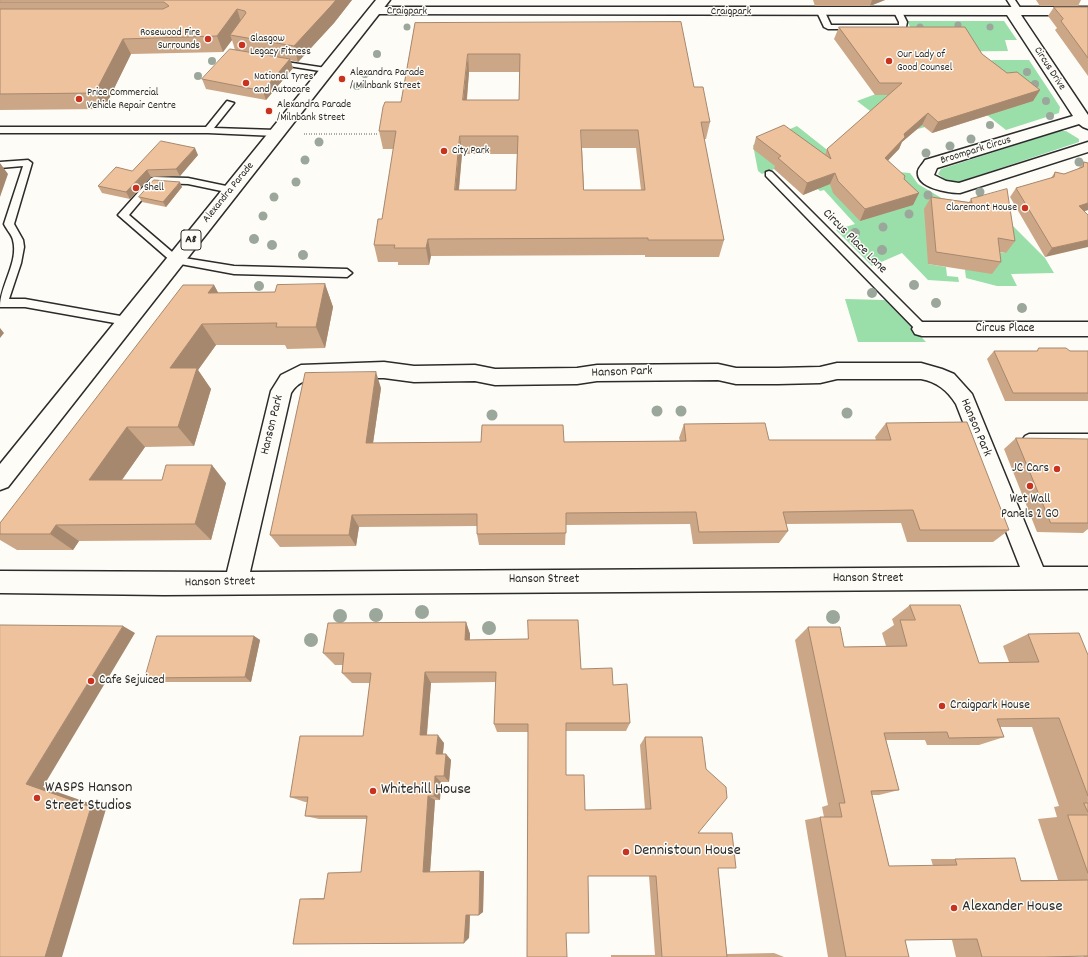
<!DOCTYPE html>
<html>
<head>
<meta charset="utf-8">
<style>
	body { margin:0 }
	canvas { display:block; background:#fdfcf7 }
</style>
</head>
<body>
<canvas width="1088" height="957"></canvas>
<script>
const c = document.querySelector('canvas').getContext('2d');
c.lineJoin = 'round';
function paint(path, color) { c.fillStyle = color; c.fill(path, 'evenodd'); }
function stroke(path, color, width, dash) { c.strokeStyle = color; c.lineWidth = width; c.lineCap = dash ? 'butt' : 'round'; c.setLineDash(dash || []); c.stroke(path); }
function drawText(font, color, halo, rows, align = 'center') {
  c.font = font + ' Dekko,sans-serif'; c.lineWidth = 3; c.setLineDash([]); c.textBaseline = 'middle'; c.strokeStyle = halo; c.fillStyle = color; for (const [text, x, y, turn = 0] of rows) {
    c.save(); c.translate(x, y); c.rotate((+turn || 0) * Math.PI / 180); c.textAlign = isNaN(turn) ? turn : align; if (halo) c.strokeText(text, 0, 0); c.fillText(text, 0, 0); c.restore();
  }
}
paint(new Path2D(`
	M907,21H1004L1017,40H1005L1008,51L923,52Z
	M994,60H1029L1060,107L1059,113L1006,130L973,104L925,127L900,134L857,101L949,67Z
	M797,126L850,168L910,173L918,184L943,199L928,264L946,267L947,276L958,277L959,282L928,280L902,253L872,266L836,230L855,224L824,190L820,191L789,163L762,174L758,171L753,145Z
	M1060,131H1066L1079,139V142L959,182H948L938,174L941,169Z
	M982,195L1045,258L1054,273L1011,274L1017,286H997L966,278L965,270L989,251L1006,253L979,217L976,197Z
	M845,299L885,300L926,342H858Z`), '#9adeaa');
const lane = new Path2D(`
	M1007,0H1015L1023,12L1022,14H1016Z
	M818,10H824L831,25H899V22L894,12L898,10H901L907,22L906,27L902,29H828L824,27L817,12Z
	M273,60L326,68L330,70L326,72L276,64H273Z
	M227,101L234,103L214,128L276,130L280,133L276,136L208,133H0V127H206Z
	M28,160L32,163L14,224L23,240L24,247L21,263L9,299H25L126,317L130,318L131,321L130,324L126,325L25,307H0C0,285 19,262 13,240C12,235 7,230 4,224L23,166L0,168V162Z
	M769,171L772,172L926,326L927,329L926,332H918L766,176V172Z
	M154,177L188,178L231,187L236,190L231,193L188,184L156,183L129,215L178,257L234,266L347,269L352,273L347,277L234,274L175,263L172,262L118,215L151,178Z
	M1029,434H1088V444H1029L1025,442L1023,439L1025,436Z`);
const street = new Path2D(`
	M375,7H1088V15H1021L1088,115V129L1083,127L1079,124L937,168L934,175L946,181L959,183L1088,142V152L960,193C949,193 915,188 918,171C919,167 923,164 925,160L1073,116L1007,15L370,14L368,11L370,8Z
	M922,322H1088V336H922L915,334L912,329L915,324Z
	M384,362L414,366L475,365L495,369L577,368L597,365L718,364L736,368H778L820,367L837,363H921L942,369L954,374L972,394L1043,567H1088V589L164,595L0,593V571L227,572L271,391L281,375L301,365ZM384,378L414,382L475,381L495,385L577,384L597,381L718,380L736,384H778L820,383L837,379H921C937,382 947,390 956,404L1020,567L250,572L291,393C294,388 299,383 305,381C318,375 367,378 384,378Z`);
const primary = new Path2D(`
	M376,0H390L8,487L0,490V464Z`);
stroke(lane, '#2b2b2b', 3);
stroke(street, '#2b2b2b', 3);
stroke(primary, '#2b2b2b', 3);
stroke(new Path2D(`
	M304,134H378`), '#2b2b2b', 1.5, [0.5, 2]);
paint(lane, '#fdfcf7');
paint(street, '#fdfcf7');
paint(primary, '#fdfcf7');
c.fillStyle = '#9ca79c';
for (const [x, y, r] of [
	[958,25,3.5],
	[407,27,3.5],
	[920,27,3.5],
	[990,27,3.5],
	[377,54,4],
	[212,61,4],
	[1027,72,4],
	[365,74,4],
	[198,76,4],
	[1035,84,4],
	[357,86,4],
	[1046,101,4],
	[1050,116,4],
	[990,125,4],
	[971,139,4.5],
	[319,142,4.5],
	[950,146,4.5],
	[926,153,4.5],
	[305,160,4.5],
	[1079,162,4.5],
	[296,182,4.5],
	[980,192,4.5],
	[928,195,4.5],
	[274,197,4.5],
	[909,214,4.5],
	[263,216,4.5],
	[883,227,4.5],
	[855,233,5],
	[254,239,5],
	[272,245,5],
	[882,250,5],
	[303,255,5],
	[914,285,5],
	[259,286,5],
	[872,293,5],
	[936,303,5],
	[1022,308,5],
	[657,411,5.5],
	[681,411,5.5],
	[847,413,5.5],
	[492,415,5.5],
	[422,612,7],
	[376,615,7],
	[340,616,7],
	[833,617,7],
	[489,628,7],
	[311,640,7]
]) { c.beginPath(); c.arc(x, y, r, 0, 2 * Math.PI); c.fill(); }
paint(new Path2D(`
	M0,0H352L334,23L298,62L290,60L293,68L266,100L206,89L202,79L235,50L232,40L223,52L131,54L104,109L0,110Z
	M813,0H885L870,6H815Z
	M1036,0H1081L1078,6H1040Z
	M1054,7H1088V76L1055,30L1057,28L1048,16Z
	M415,23L694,87L710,122L706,139H704L724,240L719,257H645V255L431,256L429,265H398V262H378L374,245L382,219L394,149H383L379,131L401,102ZM469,72H520L519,100H467ZM582,148H636L641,190H584ZM462,154H517L516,190H459Z
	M839,27L982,54L1007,73L1040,90L1033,101L932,133L922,125L902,142L899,149L888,160L904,179L919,193L913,205L860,221L833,193L830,184L803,195L774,169L775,166L753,149L756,137L825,155L827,149L889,95H875L834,39Z
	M198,155L180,176L151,177L130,199L102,193L98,186L132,171Z
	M1084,162L1088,163V210L1084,211L1045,257L1010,197L1016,188L1051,178L1055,172L1064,174L1078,169Z
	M182,187L166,207L142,202L139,197Z
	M931,197L969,202L971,199L1015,241L1006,253L1000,252L1001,262L992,274L928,264L924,209Z
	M325,284L333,307L325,348L287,349L285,345H216L198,370L211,389L194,446L145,447L122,480L226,483L211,540L79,541L73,550H17L0,540V523L214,285L218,293L275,292Z
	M1039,348L1070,351H1088V401H1005L987,359L994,351H1037Z
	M381,388L373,443L680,441L679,438L684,424L769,440H876L875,437L886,423L1009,530L993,542H907L901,523L786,524L788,531L779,543L693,544L690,524L566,525L565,545H479L477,534V526L359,527L356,546L280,547L270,535Z
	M1016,438L1088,439V529L1083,533L1037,532L1004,449Z
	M910,605L979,663L1009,662L1003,646L1028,634L1088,655V957H1084L1083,956L1045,957H956L952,940H905L909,957H828L805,820L820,817H824L822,807L828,805L795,640L808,627L844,647L886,646L882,633L894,625L892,619ZM1000,727H1032L1059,806L1054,807L1057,817L1038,819L1058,880H1021L955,859H931L933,866H889L872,795H879L899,790L886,740H925L927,745H979L1004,737Z
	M466,622L470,634V640L581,669L613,685L630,723L626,731H566V775L585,810L645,809L640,745L645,737L718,868L727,954L774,953L784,957H611V955H655L649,876H588L528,732H497L494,724L496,682L431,683L427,735L444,743L443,754H446L451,760L449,782H441L440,800H435L430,872L484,871L483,912L479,915H470L469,938L300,899L315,898H324L361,872L367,819H319L305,816L307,802H305L290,797L363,736L370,683H352L342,673L343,665H335L323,653Z
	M254,636L260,640L251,682H153L145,678Z`), '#cca787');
paint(new Path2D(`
	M336,0H352L334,23L298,62L294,46Z
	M872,0H885L870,6Z
	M237,9L242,25L230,35L232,40L223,52L217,36Z
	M123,39L131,54L104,109L95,93Z
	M468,54L469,72L465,118L463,100Z
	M290,59L293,68L266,100L263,91Z
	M1040,90L1033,101L932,133L938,122Z
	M928,113L922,125L902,142L899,149L880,169L885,158L904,134Z
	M460,136L462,154L457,208L455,190Z
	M195,148L198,155L180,176L176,169Z
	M0,163L8,174L0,197Z
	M147,170L151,177L130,199L126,192Z
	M835,173L830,184L803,195L807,183Z
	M180,182L182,187L166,207L163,202Z
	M919,193L913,205L860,221L865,209Z
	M1088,203V210L1072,215L1079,206Z
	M428,239L431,256L429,265L426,248Z
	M1088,240V247L1045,257L1052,248Z
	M325,284L333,307L325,348L316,327Z
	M214,285L226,307L208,293Z
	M202,324L216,345L198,370L211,389L194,446L178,427L170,368Z
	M0,328L4,333L0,338Z
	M376,372L381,388L371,457L366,443Z
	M127,427L145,447L109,498L89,480Z
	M212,465L226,483L211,540L195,524Z
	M352,515L359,527L356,546L349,535Z
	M56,525L79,541L73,550L50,534Z
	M466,622L470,634L469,652L465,640Z
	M123,626L135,633L43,787L106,809L62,957H45L26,784Z
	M254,636L260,640L251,682L245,677Z
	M425,672L431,683L426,743L420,735Z
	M438,735L444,743L442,760L436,754Z
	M446,754L451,760L449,782L444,776Z
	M435,776L441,782L440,800L434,796Z
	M428,796L435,800L430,872H423Z
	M480,871H484L483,912L479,915Z
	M470,913L469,938L464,943L466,915Z`), '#a6886e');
const building = new Path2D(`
	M0,0H336L330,7L294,46L230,35L246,13L245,11L237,9L217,36L123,39L95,93L0,94V9H163L169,6L164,2H0Z
	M1054,7H1088V58L1061,21L1063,19Z
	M681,22L694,87H703L710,122H701L724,240H648V238L428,239L426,248H394L395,245H374L378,219H382L396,131H379L383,107L385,102H401L415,23ZM468,54H520L519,100H463ZM581,130H638L645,190H584ZM460,136H518L516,190H455Z
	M839,27H965L982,54L1007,73L1017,72L1040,90L938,122L928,113L904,134L905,137L885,158L905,176L904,179L919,193L865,209L838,181L835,173L807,183L778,158L781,156L756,137L784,125L831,159L827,149L902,83H880Z
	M230,49L290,59L263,91L202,79Z
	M161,141L195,148L176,169L147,170L126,192L98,186L116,167L132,171Z
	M1084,162L1088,163V203L1079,206L1088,215V240L1052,248L1016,188L1054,177L1055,172L1064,174L1083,167Z
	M154,180L180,182L163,202L139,197Z
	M1007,189L1015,241L998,238L1001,262L936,252L931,197L972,203L971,199Z
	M325,284L316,327H276L277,323L202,324L170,368H197L178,427H127L89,480H162L166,465H212L195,524L56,525L50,534H0V523L183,285H214L208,293L275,292L277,285Z
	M1039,348H1066L1070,351H1088V393H1013L994,351H1037Z
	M376,372L366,443L481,442L482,425H563L564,442L686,441L684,424L765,423L769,440H891L886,423L967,422L1009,530H920L913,510L783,512L788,531L699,532L696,512L566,513V533L477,534V514L352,515L349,535H270L305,373Z
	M1016,438L1088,439V523H1051Z
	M910,605H960L979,663L1039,662L1028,634L1079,633L1088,655V796L1059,718L997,719L1004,737L949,738L947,732L884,733L899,790L871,791L889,866L957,865L955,859L1015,858L1021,881L1088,880V956L1045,957H982L977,939L905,940L909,957H846L820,817H842L839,803H845L808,627H840L844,647L907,646L900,620H915Z
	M528,620H578L581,669L612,668L613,685L627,684L630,723H566V775H584L585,810L651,809L645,737H702L706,769L726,787L727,798L698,833H732L736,868H718L727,957H662L656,876H588L589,933H566L567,957H527L528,724H494L496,672H425L420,735H438L436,754H446L444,776H435L434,796H428L423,872L480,871L479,915H466L464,943L293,944L300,899H324L328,873L361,872L367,816H305L308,797H290L300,736H363L371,673H342L344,653H323L328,623L466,622L465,640L528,639Z
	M0,625L123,626L26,784L91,807L45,957H0Z
	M157,636H254L245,677L145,678Z
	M1084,803H1088V812Z
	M1068,815H1088V873Z`);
paint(building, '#edc29d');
stroke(building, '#a6886e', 1);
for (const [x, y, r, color] of [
	[208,39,4,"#c8321e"],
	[242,45,4,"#c8321e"],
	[889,61,4,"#c8321e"],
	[342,79,4,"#c8321e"],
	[246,83,4,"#c8321e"],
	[79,99,4,"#c8321e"],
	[269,111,4,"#c8321e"],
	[444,151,4,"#c8321e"],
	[136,188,4,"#c8321e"],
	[1025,208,4,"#c8321e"],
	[1057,469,4,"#c8321e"],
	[1030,486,4,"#c8321e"],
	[91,681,4,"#c8321e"],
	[942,706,4,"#c8321e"],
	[373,791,4,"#c8321e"],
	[37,798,4,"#c8321e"],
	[626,852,4,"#c8321e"],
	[954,908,4,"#c8321e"]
]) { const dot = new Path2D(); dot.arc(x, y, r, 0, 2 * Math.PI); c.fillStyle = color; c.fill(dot); stroke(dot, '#fdfcf7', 1.5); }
drawText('11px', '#2b2b2b', '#fdfcf7', [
	["Craigpark",407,12,1],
	["Craigpark",731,12],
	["Circus Drive",1049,69,57],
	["Broompark Circus",976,151,-17],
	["Alexandra Parade",229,193,-51]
]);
drawText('11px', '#2b2b2b', '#fdfcf7', [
	["Rosewood Fire",200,33,"right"],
	["Surrounds",200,46,"right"],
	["Glasgow",250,39],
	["Legacy Fitness",250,52],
	["Our Lady of",897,55],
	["Good Counsel",897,68],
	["Alexandra Parade",350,73],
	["/ Milnbank Street",350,86],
	["National Tyres",254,77],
	["and Autocare",254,90],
	["Price Commercial",87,93],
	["Vehicle Repair Centre",87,106],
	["Alexandra Parade",277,105],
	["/Milnbank Street",277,118],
	["City Park",452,151],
	["Shell",144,188],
	["Claremont House",1017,208,"right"]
], 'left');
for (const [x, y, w] of [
	[191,240,20]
]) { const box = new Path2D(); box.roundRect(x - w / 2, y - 10, w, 20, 3); c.fillStyle = '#fdfcf7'; c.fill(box); stroke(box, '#2b2b2b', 1); }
drawText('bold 12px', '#2b2b2b', null, [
	["A8",191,240]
]);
drawText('13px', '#2b2b2b', '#fdfcf7', [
	["Circus Place Lane",854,242,45],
	["Circus Place",1005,329],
	["Hanson Park",622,373,-2],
	["Hanson Park",273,425,-76],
	["Hanson Park",975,428,67],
	["Hanson Street",868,579],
	["Hanson Street",544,580],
	["Hanson Street",220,583,-1]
]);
drawText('13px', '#2b2b2b', '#fdfcf7', [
	["JC Cars",1049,469,"right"],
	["Wet Wall",1030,500,"center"],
	["Panels 2 GO",1030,515,"center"],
	["Cafe Sejuiced",99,681],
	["Craigpark House",950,706]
], 'left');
drawText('16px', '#2b2b2b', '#fdfcf7', [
	["WASPS Hanson",45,789],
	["Street Studios",45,807],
	["Whitehill House",381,791],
	["Dennistoun House",634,852],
	["Alexander House",962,908]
], 'left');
</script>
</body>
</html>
